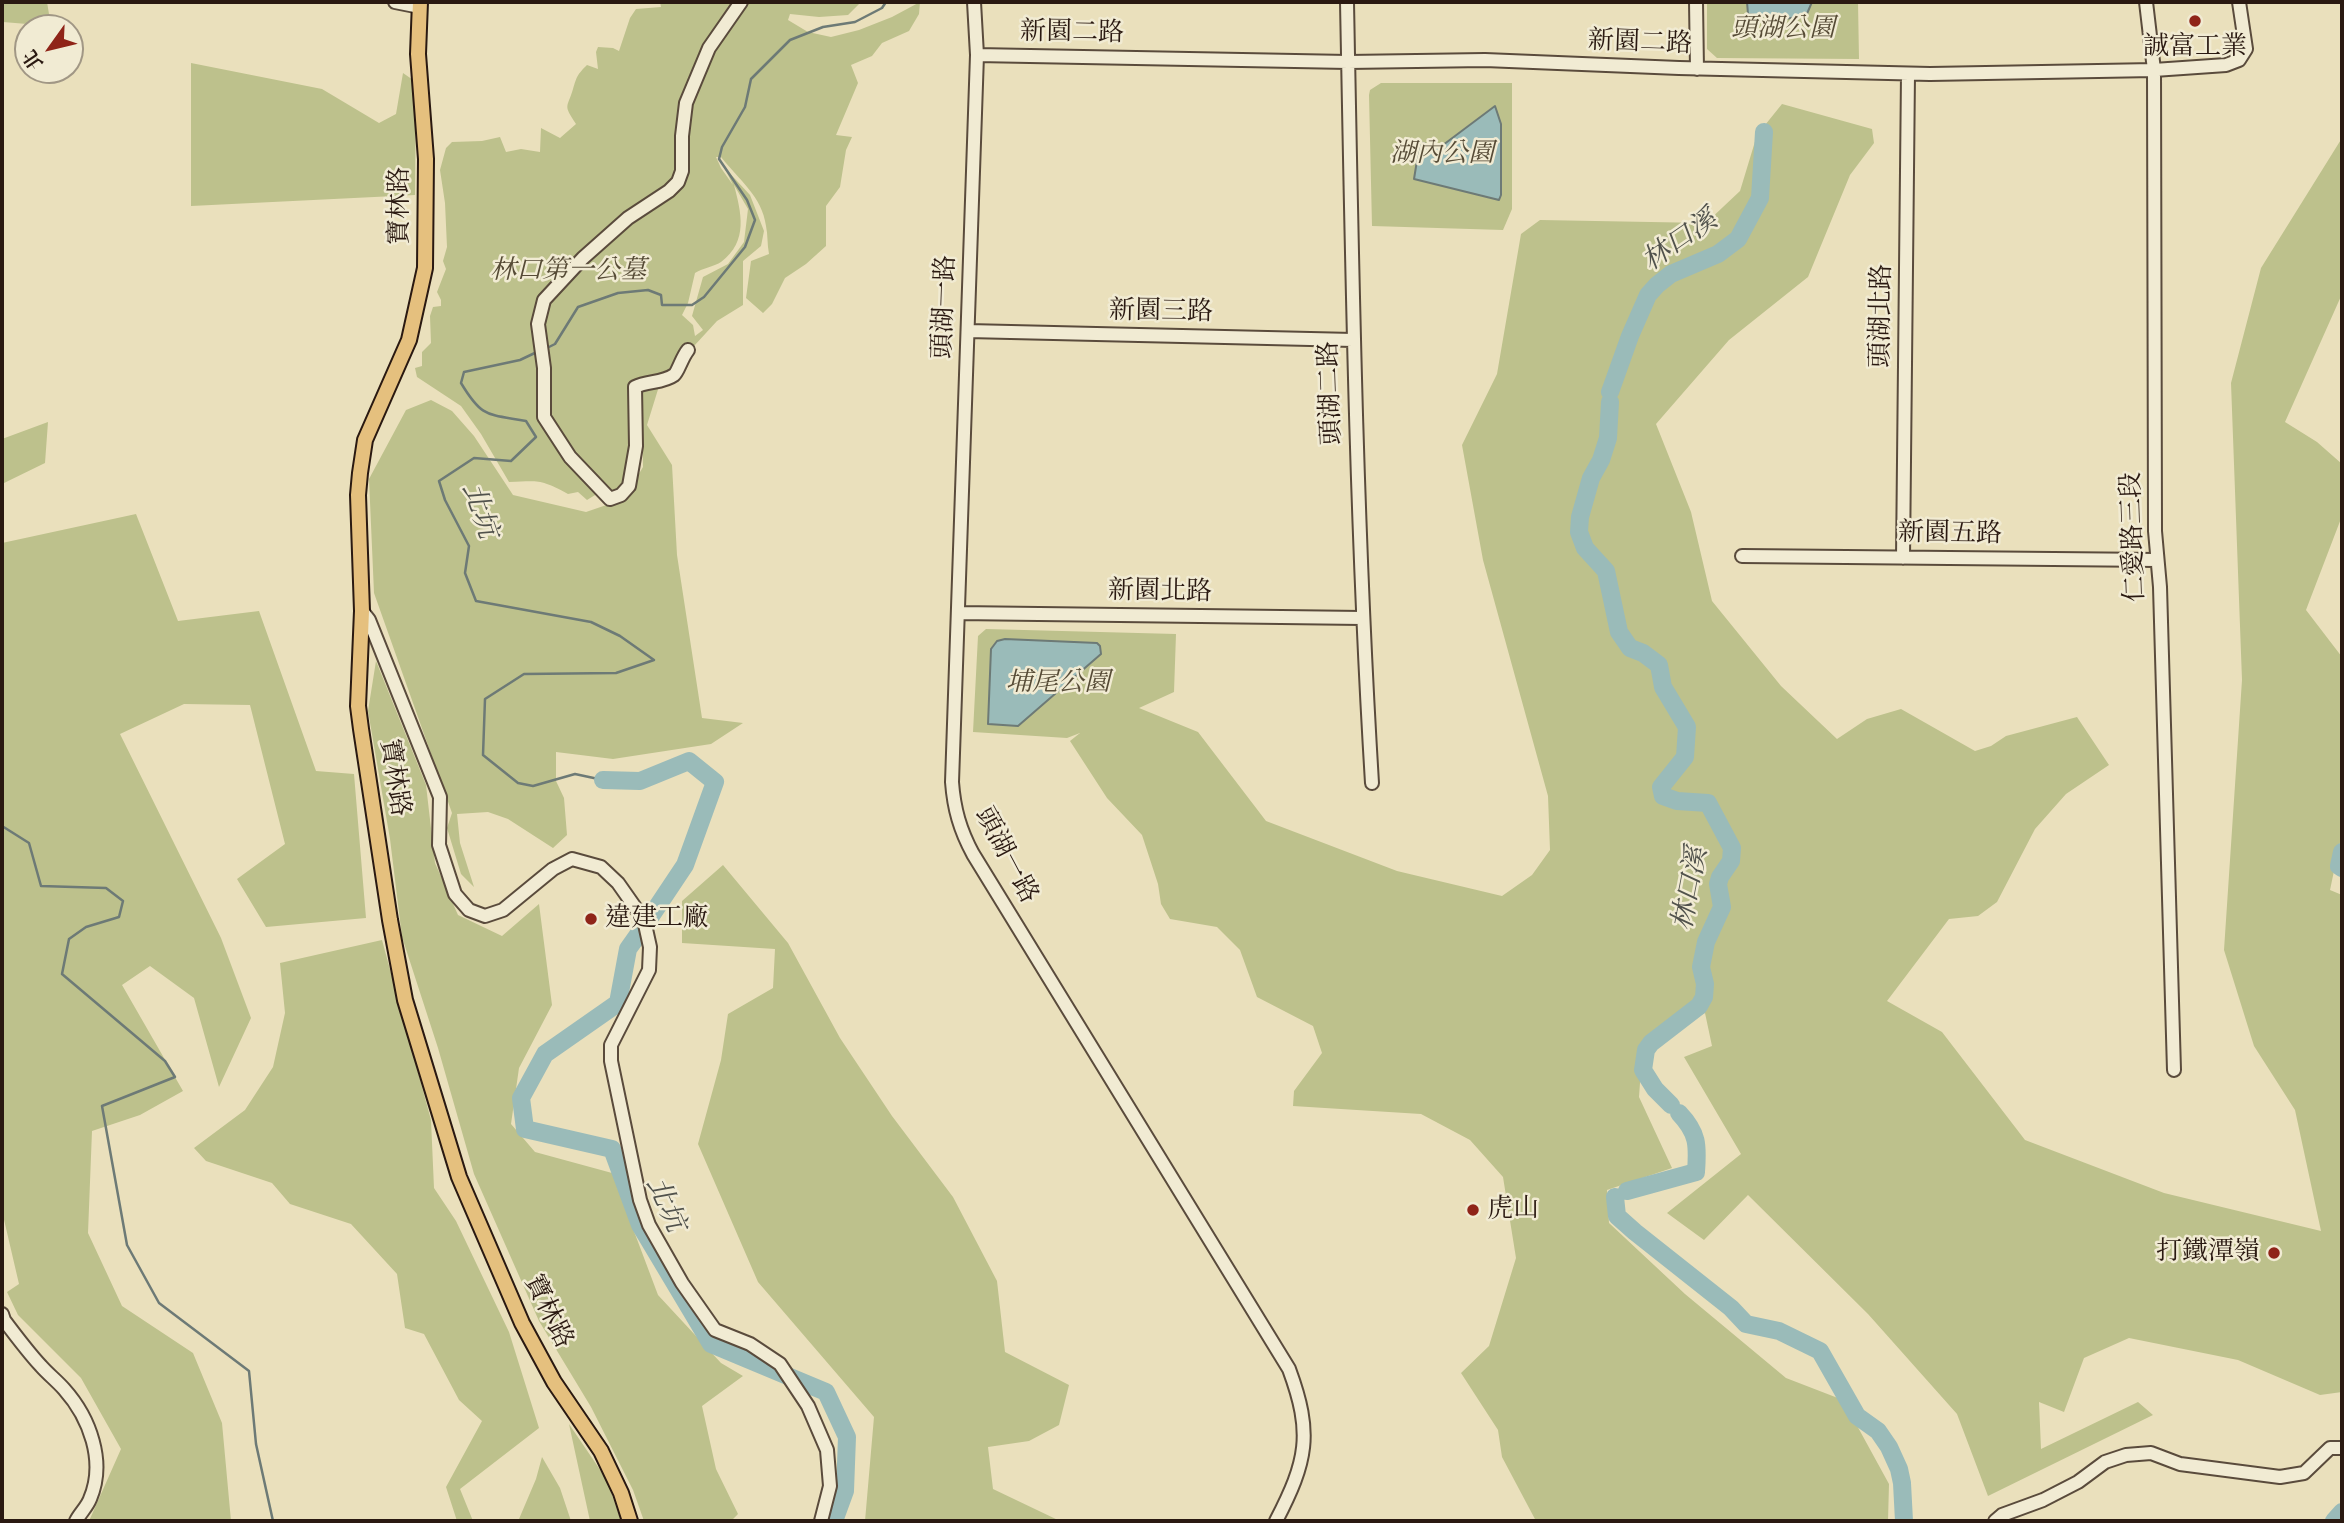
<!DOCTYPE html>
<html>
<head>
<meta charset="utf-8">
<style>
	body { margin:0 }
	#map { position:relative; width:2344px; height:1523px; overflow:hidden; background:#eae0bc; font-family:"IM FELL Double Pica","Noto Serif TC",serif }
	canvas { display:block }
	.frame { position:absolute; inset:0; border:4px solid #2a1911; pointer-events:none }
	.north { position:absolute; left:14px; top:14px; width:70px; height:70px; box-sizing:border-box; background:#f1ebd3; border:2px solid #a19785; border-radius:50%; rotate:236deg; font-size:19px; font-weight:700; line-height:28px; text-align:center; color:#2a1911 }
	.north::after { content:''; display:block; margin:auto; width:24px; height:32px; background:#8f2418; clip-path:polygon(50% 0,100% 100%,50% 72%,0 100%) }
</style>
</head>
<body>
<div id="map">
<canvas width="2344" height="1523"></canvas>
<div class="frame"></div>
<div class="north">北</div>
</div>
<script>
const c = document.querySelector('canvas').getContext('2d');
c.lineJoin = 'round';
function paint(path, color) { c.fillStyle = color; c.fill(path, 'evenodd'); }
function stroke(path, color, width, dash) { c.strokeStyle = color; c.lineWidth = width; c.lineCap = dash ? 'butt' : 'round'; c.setLineDash(dash || []); c.stroke(path); }
function drawText(font, color, halo, rows, align = 'center') {
  c.font = font + ' "IM FELL Double Pica","Noto Serif TC",serif'; c.lineWidth = 5; c.setLineDash([]); c.textBaseline = 'middle'; c.strokeStyle = halo; c.fillStyle = color; for (const [text, x, y, turn = 0] of rows) {
    c.save(); c.translate(x, y); c.rotate((+turn || 0) * Math.PI / 180); c.textAlign = isNaN(turn) ? turn : align; if (halo) c.strokeText(text, 0, 0); c.fillText(text, 0, 0); c.restore();
  }
}
paint(new Path2D(`
	M2,2H47L51,26L3,22Z
	M660,2H861L848,15L819,17L790,14L788,20L808,32L831,37L859,30L892,17L920,2L919,14L909,31L882,43L872,56L851,65L858,83L836,135L852,137L846,150L840,187L826,206V246L806,264L785,278L772,304L763,313L746,298L751,261L769,254C767,244 768,235 766,226C762,196 739,180 721,157H716L721,168L733,185L724,167L750,195L764,231L761,246L743,261V305L717,321L660,383L647,425L672,465L677,555L702,718L743,723L711,744L613,759L556,752V781L564,798L567,835L553,848L508,819L488,812L457,814L460,843L474,887L461,874L447,828L452,813L374,593L369,479L406,410L431,400L452,411L474,436L513,495L586,512L624,499L643,467L642,400L638,391L630,480L610,495L600,492L587,500L578,492L568,494C540,479 540,481 509,482L481,434L461,406L417,377L415,368L422,366V352L431,343L430,316L433,307L441,306V300L437,292L446,269L443,261L447,247L445,203L440,170L446,148L452,142L482,141L500,137L506,152L521,149L540,152L541,128L560,138L576,124C563,104 567,109 573,89C577,76 577,75 587,65L598,69L596,52L598,47L613,48L619,51L630,18L636,9L661,7ZM734,185L748,209L744,242L728,264L703,277L692,316L703,330L695,336L693,325L682,315L688,303L695,273C703,268 715,266 721,262C749,241 741,212 734,185Z
	M1707,2H1858L1859,59L1717,58L1707,49Z
	M191,63L322,89L379,123L396,114L403,73L416,82L415,195L191,206Z
	M1381,83H1512V209L1503,230L1372,226L1369,95L1370,90Z
	M1782,104L1872,129L1874,143L1850,175L1808,277L1729,340L1656,424L1691,512L1712,601L1781,686L1837,739L1867,719L1901,709L1975,751L1991,746L2006,736L2077,717L2109,765L2066,794L2035,829L1997,902L1978,916L1949,919L1887,1001L1942,1032L2025,1140L2164,1193L2321,1231L2295,1110L2254,1046L2224,950L2242,680L2231,383L2261,268L2342,138V294L2285,422L2317,442L2342,464V516L2306,610L2342,657V833L2330,890L2342,895V1392L2320,1395L2238,1360L2129,1338L2084,1358L2064,1412L2039,1402L2041,1449L2138,1402L2153,1415L1988,1496L1957,1414L1868,1314L1748,1195L1704,1240L1667,1213L1741,1154L1684,1057L1712,1046L1705,1013L1643,1041L1639,1097L1672,1168L1607,1190L1609,1223L1685,1294L1786,1378L1843,1400L1889,1484L1888,1521H1536L1502,1457L1498,1430L1461,1373L1489,1346L1516,1258L1503,1177L1470,1140L1421,1114L1293,1106L1294,1091L1322,1053L1313,1026L1257,997L1240,950L1217,927L1170,919L1161,904L1158,884L1142,835L1107,798L1070,741L1080,733L1067,738L973,732L978,636L986,629L1176,634L1174,692L1139,708L1198,732L1266,821L1397,871L1502,896L1532,875L1550,850L1548,796L1483,560L1462,445L1497,374L1521,234L1540,220L1706,223L1740,191L1757,135Z
	M48,422L45,463L2,484V439Z
	M136,514L178,621L259,611L316,771L354,774L366,918L266,927L237,879L285,844L250,705L184,704L120,734L221,938L251,1018L219,1087L194,998L150,966L122,985L183,1091L140,1115L92,1131L88,1233L122,1306L193,1353L222,1423L231,1521H89L121,1449L81,1378L18,1315L7,1292L19,1284L2,1211L4,1179L2,1173V543Z
	M376,661L426,785L435,863L458,915L502,936L539,904L552,1005L519,1068L511,1124L535,1152L612,1173L658,1295L721,1363L743,1376L702,1406L716,1469L738,1514L731,1521H644L633,1490L591,1407L539,1321L474,1174L438,1048L402,937L390,839L368,711Z
	M723,865L788,943L840,1038L892,1116L953,1197L997,1281L1005,1352L1069,1385L1059,1425L1029,1441L988,1447L993,1489L1060,1521H865L874,1417L758,1282L698,1144L721,1060L728,1014L773,988L775,949L682,943V901Z
	M382,940L431,1120L434,1188L456,1221L509,1332L539,1428L460,1489L473,1521H457L446,1487L482,1421L459,1400L424,1334L405,1328L397,1274L351,1224L290,1204L272,1183L206,1161L194,1148L245,1110L273,1067L285,1013L280,963Z
	M569,1424L607,1480L621,1521H590Z
	M542,1457L560,1488L571,1521H501L519,1519L536,1479Z`), '#bdc18c');
const water = new Path2D(`
	M1747,2H1812L1806,16L1784,19L1748,14Z
	M1495,106L1501,124V195L1499,200L1414,179L1420,142L1439,148Z
	M1005,639L1097,643L1100,646L1101,654L1018,726L988,724L991,649L997,641Z`);
paint(water, '#9abbb9');
stroke(water, '#6d7a76', 2);
stroke(new Path2D(`
	M545,349L555,344L578,307L618,293L648,290L661,295L662,305H692L704,297L745,247L755,220L747,200L719,159L722,147L745,107L751,79L790,40L823,27L855,22L882,8L886,2
	M539,351L520,360L464,372L461,383C482,418 487,414 526,421L536,437L511,461L474,458L439,481L445,500L469,546L465,573L476,601L591,622L620,636L654,660L616,673L524,674L485,699L483,755L518,783L533,786L575,774L603,780
	M2,826L29,843L41,886L106,888L123,901L119,917L86,927L69,939L62,974L165,1061L175,1077L102,1106L127,1245L159,1303L249,1371L256,1444L273,1521`), '#6d7a76', 2.5);
stroke(new Path2D(`
	M1610,392L1630,336L1648,295L1657,285L1671,274L1718,254L1738,239L1760,198L1764,132
	M1610,402L1608,438L1601,460L1591,478L1580,517L1579,532L1585,548L1606,571L1619,632L1630,648L1643,653L1659,665L1663,687L1687,727L1685,757L1661,787L1663,796L1677,801L1708,803L1732,848L1731,861L1720,877L1718,884L1722,907L1706,942L1701,967L1705,984L1704,997L1699,1006L1651,1043L1646,1050L1643,1070L1655,1089L1671,1105
	M603,780L640,781L689,761L715,782L685,865L651,916
	M2342,852L2339,866L2342,868
	M640,932L628,949L618,1003L545,1054L521,1098L525,1129L612,1149L640,1225L711,1344L826,1392L847,1437L845,1491L834,1521
	M1627,1191L1696,1172C1698,1145 1698,1133 1679,1113
	M1615,1197L1617,1216L1635,1232L1731,1308L1746,1324L1779,1331L1820,1351L1857,1416L1878,1431L1889,1447L1899,1469L1902,1483L1904,1521
	M2334,1521L2342,1512`), '#9abbb9', 18);
const minor = new Path2D(`
	M395,2L420,7
	M974,2L977,55L952,782C954,809 960,830 973,854L1289,1369C1313,1434 1307,1461 1276,1521
	M1347,2C1352,262 1356,523 1372,783
	M1696,2L1697,69
	M2146,2L2154,70L2155,531L2160,587L2174,1070
	M977,55L1348,62L1485,60L1679,68L1930,74L2154,70L2226,65L2239,60L2246,49L2239,2
	M968,331L1353,340
	M688,350C682,357 678,372 674,375C663,383 647,381 635,387L636,446L629,486L621,495L610,499L570,457L544,417V368L538,324L544,300L583,258L628,218L669,191L678,182L682,171V136L686,103L709,48L741,2
	M1742,556L2157,560
	M1903,558L1908,74
	M362,611L369,620L440,797L439,845L455,894L469,910L485,916L503,910L553,869L572,859L601,867L618,883L644,920L650,947L649,970L611,1045V1061L640,1200L649,1225L682,1283L715,1330L750,1344L780,1364L808,1406L827,1450L830,1486L821,1521
	M958,613L1362,618
	M2,1314L4,1320C16,1336 28,1352 41,1366C48,1374 57,1381 64,1389C90,1418 106,1462 90,1499C87,1507 80,1513 76,1521
	M1995,1521L2002,1515L2043,1500L2078,1482L2105,1462L2126,1455L2151,1453L2180,1464L2280,1477L2304,1473L2330,1448H2342`);
const major = new Path2D(`
	M420,2L418,54L426,159L425,268L409,340L365,440L360,473L358,495L362,611L358,706L361,729L390,920L405,1000L459,1177L522,1323L554,1382L601,1451L621,1493L630,1521`);
stroke(minor, '#5a4b3c', 16);
stroke(major, '#2a1911', 18);
stroke(minor, '#f1ebd3', 12);
stroke(major, '#e5c07e', 14);
for (const [x, y, r, color] of [
	[2195,21,7,"#8f2418"],
	[591,919,7,"#8f2418"],
	[1473,1210,7,"#8f2418"],
	[2274,1253,7,"#8f2418"]
]) { const dot = new Path2D(); dot.arc(x, y, r, 0, 2 * Math.PI); c.fillStyle = color; c.fill(dot); stroke(dot, '#f1ebd3', 2.5); }
drawText('italic 26px', '#564b36', '#f1ebd3', [
	["頭湖公園",1783,30],
	["湖內公園",1442,155],
	["林口第一公墓",568,272],
	["埔尾公園",1058,684]
]);
drawText('26px', '#2a1911', '#f1ebd3', [
	["新園二路",1072,34,1],
	["新園二路",1640,44,2],
	["寶林路",401,206,-90],
	["頭湖一路",946,307,-88],
	["新園三路",1161,313,1],
	["頭湖北路",1883,316,-89],
	["頭湖二路",1332,393,-92],
	["新園五路",1950,535,1],
	["仁愛路三段",2135,537,-92],
	["新園北路",1160,593,1],
	["寶林路",393,778,81],
	["頭湖一路",1005,856,62],
	["寶林路",547,1312,64]
]);
drawText('26px', '#2a1911', '#f1ebd3', [
	["誠富工業",2195,48,"center"],
	["違建工廠",605,919],
	["虎山",1487,1210],
	["打鐵潭嶺",2260,1253,"right"]
], 'left');
drawText('italic 28px', '#51524c', '#f1ebd3', [
	["林口溪",1681,242,-35],
	["北坑",478,511,71],
	["林口溪",1692,889,-79],
	["北坑",664,1205,66]
]);
</script>
</body>
</html>
